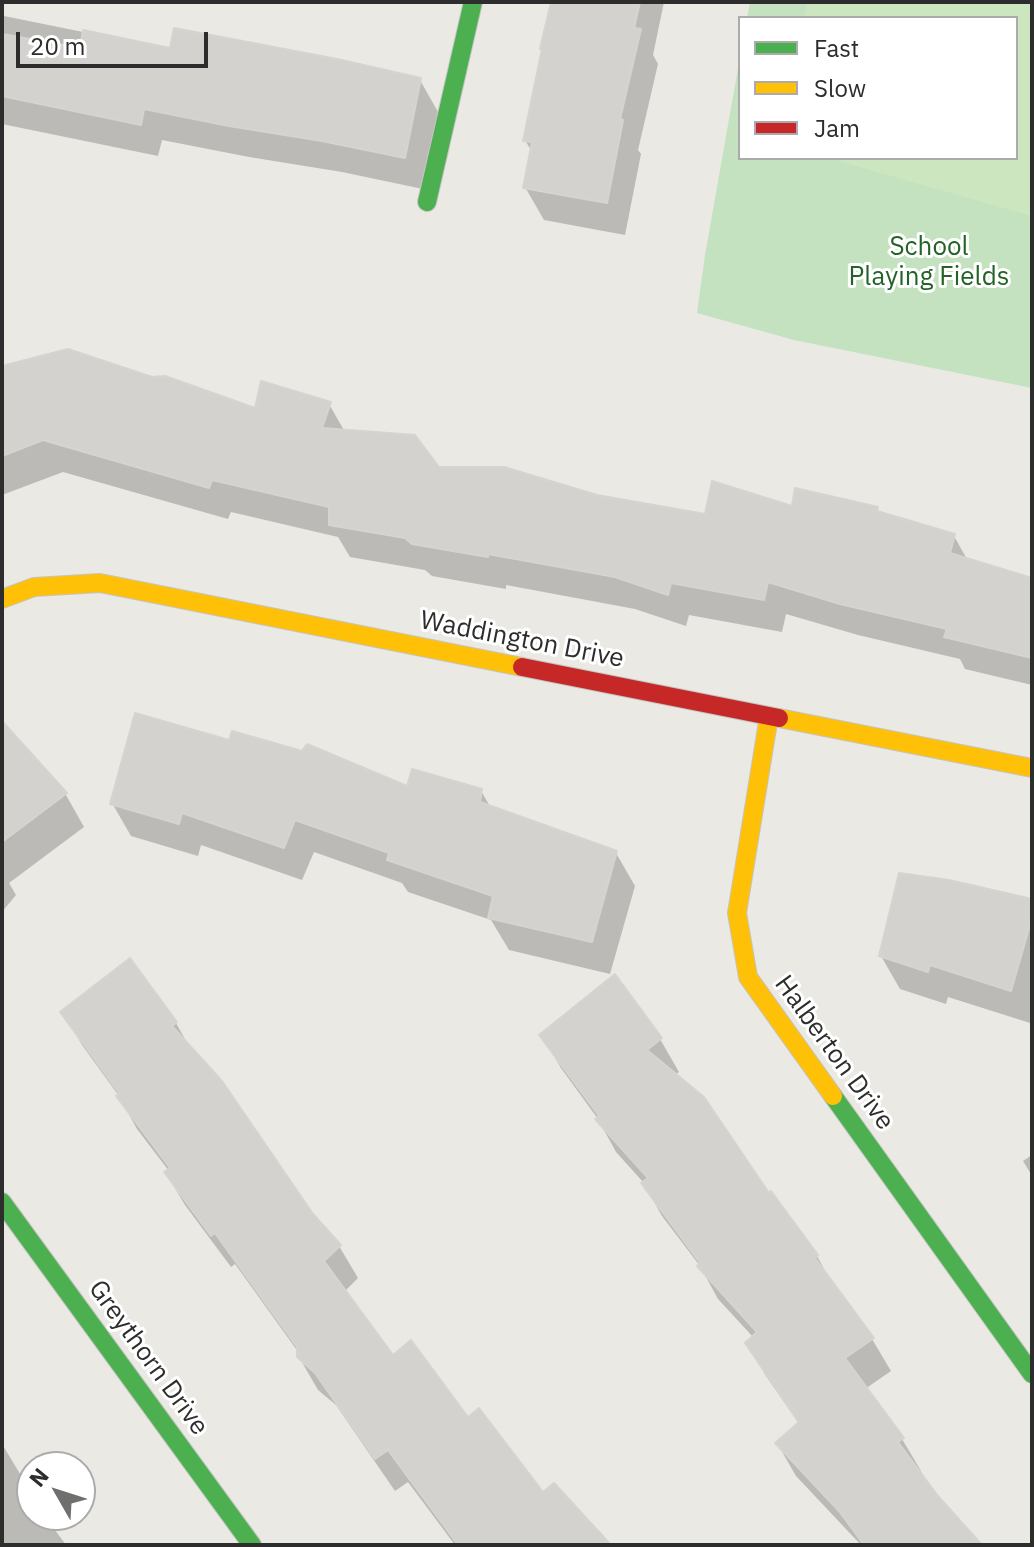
<!DOCTYPE html>
<html>
<head>
<meta charset="utf-8">
<style>
	body { margin:0 }
	#map { position:relative; width:1034px; height:1547px; overflow:hidden; background:#eae9e4; font-family:"IBM Plex Sans",sans-serif }
	canvas { display:block }
	.frame { position:absolute; inset:0; border:4px solid #2d2d2d; pointer-events:none }
	.legend { position:absolute; left:738px; top:16px; width:280px; height:144px; box-sizing:border-box; background:#fff; border:2px solid #ababab; margin:0; padding:10px 14px; list-style:none; font-size:24px; color:#2d2d2d }
	.legend li { display:flex; align-items:center; gap:16px; height:40px }
	.legend b { width:40px; border:2px solid #ababab }
	.north { position:absolute; left:16px; top:1451px; width:80px; height:80px; box-sizing:border-box; background:#fff; border:2px solid #ababab; border-radius:50%; rotate:309deg; font-size:22px; font-weight:700; line-height:32px; text-align:center; color:#2d2d2d }
	.north::after { content:''; display:block; margin:auto; width:28px; height:36px; background:#6f6f6d; clip-path:polygon(50% 0,100% 100%,50% 72%,0 100%) }
	.scale { position:absolute; left:16px; top:32px; width:192px; height:36px; box-sizing:border-box; border:4px solid #2d2d2d; border-top:0; padding-left:10px; font-size:24px; line-height:28px; white-space:nowrap; color:#2d2d2d; -webkit-text-stroke:6px #fff; paint-order:stroke }
</style>
</head>
<body>
<div id="map">
<canvas width="1034" height="1547"></canvas>
<div class="frame"></div>
<ul class="legend">
<li><b style="height:10px;background:#4caf50"></b>Fast</li>
<li><b style="height:10px;background:#ffc107"></b>Slow</li>
<li><b style="height:10px;background:#c62828"></b>Jam</li>
</ul>
<div class="north">N</div>
<div class="scale">20 m</div>
</div>
<script>
const c = document.querySelector('canvas').getContext('2d');
c.lineJoin = 'round';
function paint(path, color) { c.fillStyle = color; c.fill(path, 'evenodd'); }
function stroke(path, color, width, dash) { c.strokeStyle = color; c.lineWidth = width; c.lineCap = dash ? 'butt' : 'round'; c.setLineDash(dash || []); c.stroke(path); }
function drawText(font, color, halo, rows, align = 'center') {
  c.font = font + ' "IBM Plex Sans",sans-serif'; c.lineWidth = 6; c.setLineDash([]); c.textBaseline = 'middle'; c.strokeStyle = halo; c.fillStyle = color; for (const [text, x, y, turn = 0] of rows) {
    c.save(); c.translate(x, y); c.rotate((+turn || 0) * Math.PI / 180); c.textAlign = isNaN(turn) ? turn : align; if (halo) c.strokeText(text, 0, 0); c.fillText(text, 0, 0); c.restore();
  }
}
paint(new Path2D(`
	M750,2H1032V388L794,340L697,313L705,255L740,57V158H1016V18H747Z`), '#c5e2c0');
paint(new Path2D(`
	M808,2H1032V216L828,158H1016V18H804Z`), '#cce6bf');
paint(new Path2D(`
	M553,2H664L653,55L658,64L638,150L641,154L625,235L544,220L525,187L532,152L525,140Z
	M2,13L4,16L172,50L420,80L438,112L423,189L342,172L249,157L162,140L158,156L2,124Z
	M2,367L256,410L329,404L345,432L438,469L706,517L793,508L877,509L879,513L954,536L968,561L1032,580V685L965,669L960,659L858,635L786,614L782,632L689,615L686,626L635,609L506,585V589L432,576L425,570L350,557L338,537L231,512L228,519L63,472L2,495Z
	M22,747L66,795L84,827L9,883L16,895L2,912V766Z
	M409,789L481,791L491,808L616,853L635,886L610,974L509,950L491,920L408,892L402,883L314,852L302,880L201,845L198,856L131,836L112,803Z
	M1032,901V1014L1030,1023L948,997L946,1004L900,989L881,956Z
	M63,1012L176,1023L191,1050L312,1215L339,1246L358,1278L344,1292L392,1357L467,1420L543,1495L607,1545H455L408,1482L395,1491L336,1405L318,1390L299,1357V1353L235,1264L231,1267L185,1205L166,1173L169,1171L137,1129L119,1096L82,1045Z
	M542,1036L660,1039L679,1072L674,1076L817,1256L835,1289L872,1339L891,1371L865,1389L902,1439L921,1471L918,1473L937,1498L980,1545H861L796,1476L777,1443L800,1425L766,1376L747,1343L754,1338L718,1299L700,1266L662,1216L643,1182L616,1152L598,1119L561,1068Z
	M1032,1155V1176L1023,1161Z
	M2,1444L31,1492L28,1494L32,1499V1515H44L66,1545H2Z`), '#0003');
const building = new Path2D(`
	M551,2H640L634,28L641,29L620,119L623,120L607,203L523,188L532,142L523,141L542,49H540Z
	M174,28L337,59L421,78L405,158L322,141L229,126L144,109L141,125L2,96V34L80,48L83,30L170,48Z
	M68,349L152,377L165,376L255,408L261,381L331,402L322,428L415,435L439,467H504L597,495L705,514L712,481L792,506L795,488L878,507L877,511L955,534L950,553L1032,578V658L944,637L947,629L840,604L768,582L764,600L671,583L668,595L615,577L488,554V557L412,544L405,538L329,525V507L212,480L209,488L43,440L2,456V366Z
	M135,713L229,740L232,731L302,751L307,744L407,786L412,769L482,789L480,802L617,851L592,942L488,918L493,896L387,860L389,853L295,820L284,848L182,813L179,824L110,804Z
	M2,721L67,793L2,842Z
	M899,873L949,880L1032,899V918L1011,991L930,965L928,972L879,956Z
	M130,958L177,1022L172,1026L222,1081L313,1214L341,1245L324,1261L393,1355L411,1340L468,1417L479,1408L543,1492L554,1483L611,1545H458L388,1450L375,1459L315,1373L297,1357V1347L215,1233L211,1236L164,1172L170,1168L116,1096L119,1093L60,1012Z
	M615,974L662,1038L647,1050L704,1097L769,1193L771,1191L818,1255L815,1258L874,1338L845,1358L904,1438L898,1442L938,1496L982,1545H864L839,1511L775,1443L799,1422L745,1343L757,1332L697,1266L700,1263L641,1183L648,1178L595,1119L599,1116L539,1035Z`);
paint(building, '#d3d2cf');
stroke(building, '#d5d4d0', 2);
const fast = new Path2D(`
	M427,202L473,2
	M833,1096L1032,1374
	M2,1202L252,1545`);
const slow = new Path2D(`
	M2,599L34,587L100,583L522,667
	M769,716L737,913L748,977L833,1096
	M779,718L1032,768`);
const jam = new Path2D(`
	M522,667L779,718`);
stroke(fast, '#c4c4c3', 20);
stroke(slow, '#c4c4c3', 20);
stroke(jam, '#c4c4c3', 20);
stroke(fast, '#4caf50', 18);
stroke(slow, '#ffc107', 18);
stroke(jam, '#c62828', 18);
drawText('26px', '#236328', '#fff', [
	["School",929,247],
	["Playing Fields",929,277]
]);
drawText('26px', '#2d2d2d', '#fff', [
	["Waddington Drive",522,640,11],
	["Halberton Drive",834,1053,54],
	["Greythorn Drive",148,1358,54]
]);
</script>
</body>
</html>
